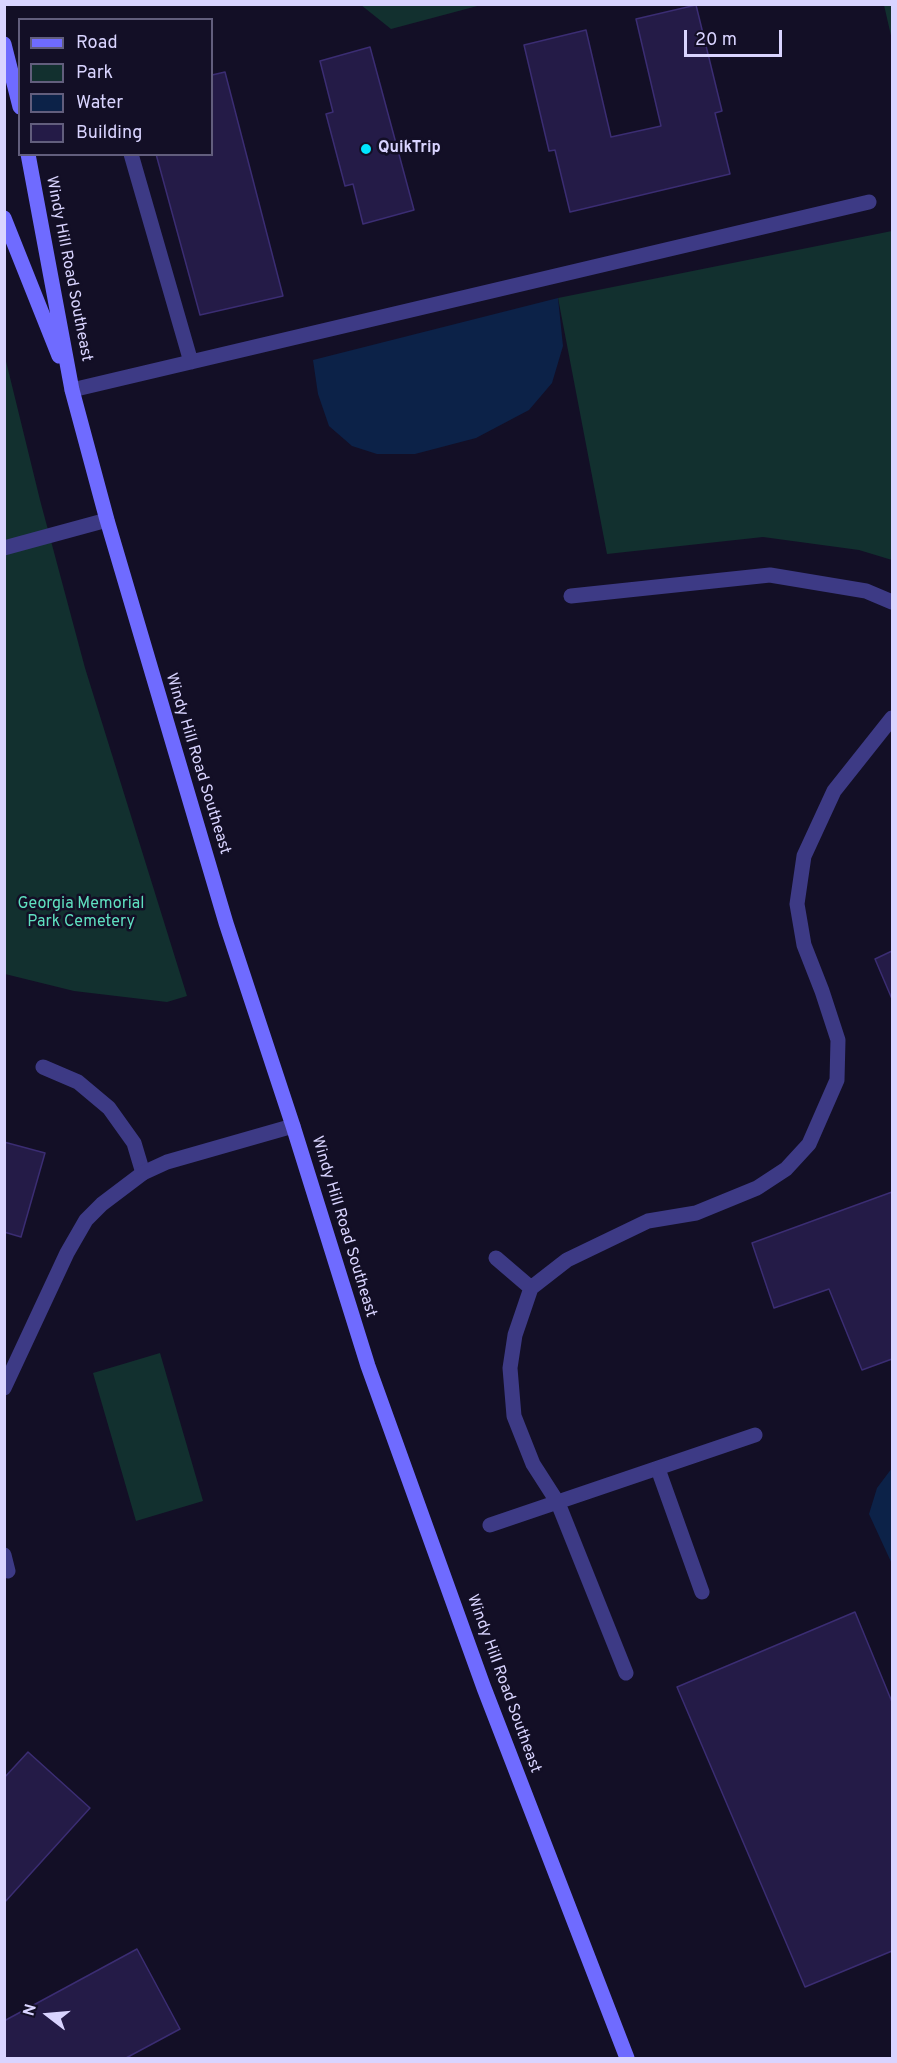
<!DOCTYPE html>
<html>
<head>
<meta charset="utf-8">
<style>
	body { margin:0 }
	#map { position:relative; width:897px; height:2063px; overflow:hidden; background:#130f26; font-family:Overpass,sans-serif }
	canvas { display:block }
	.frame { position:absolute; inset:0; border:6px solid #d9d4ff; pointer-events:none }
	.legend { position:absolute; left:18px; top:18px; width:195px; height:138px; box-sizing:border-box; background:#130f26; border:2px solid #625e7d; margin:0; padding:8px 10px; list-style:none; font-size:18px; color:#d9d4ff }
	.legend li { display:flex; align-items:center; gap:12px; height:30px }
	.legend b { width:30px; border:2px solid #625e7d }
	.north { position:absolute; left:18px; top:1985px; width:60px; height:60px; -webkit-text-stroke:4px #130f26; paint-order:stroke; rotate:286deg; font-size:16px; font-weight:700; line-height:24px; text-align:center; color:#d9d4ff }
	.north::after { content:''; display:block; margin:auto; width:21px; height:27px; background:#d9d4ff; clip-path:polygon(50% 0,100% 100%,50% 72%,0 100%) }
	.scale { position:absolute; left:684px; top:30px; width:98px; height:27px; box-sizing:border-box; border:3px solid #d9d4ff; border-top:0; padding-left:8px; font-size:18px; line-height:21px; white-space:nowrap; color:#d9d4ff; -webkit-text-stroke:4px #130f26; paint-order:stroke }
</style>
</head>
<body>
<div id="map">
<canvas width="897" height="2063"></canvas>
<div class="frame"></div>
<ul class="legend">
<li><b style="height:8px;background:#6f6bff"></b>Road</li>
<li><b style="height:16px;background:#12302f"></b>Park</li>
<li><b style="height:16px;background:#0c2248"></b>Water</li>
<li><b style="height:16px;background:#241b47"></b>Building</li>
</ul>
<div class="north">N</div>
<div class="scale">20 m</div>
</div>
<script>
const c = document.querySelector('canvas').getContext('2d');
c.lineJoin = 'round';
function paint(path, color) { c.fillStyle = color; c.fill(path, 'evenodd'); }
function stroke(path, color, width, dash) { c.strokeStyle = color; c.lineWidth = width; c.lineCap = dash ? 'butt' : 'round'; c.setLineDash(dash || []); c.stroke(path); }
function drawText(font, color, halo, rows, align = 'center') {
  c.font = font + ' Overpass,sans-serif'; c.lineWidth = 5; c.setLineDash([]); c.textBaseline = 'middle'; c.strokeStyle = halo; c.fillStyle = color; for (const [text, x, y, turn = 0] of rows) {
    c.save(); c.translate(x, y); c.rotate((+turn || 0) * Math.PI / 180); c.textAlign = isNaN(turn) ? turn : align; if (halo) c.strokeText(text, 0, 0); c.fillText(text, 0, 0); c.restore();
  }
}
paint(new Path2D(`
	M361,5H481L391,29Z
	M884,5H892V40Z
	M892,231V560L859,550L763,537L607,554L558,298Z
	M4,353L40,500L85,668L187,996L167,1002L74,991L5,974Z
	M160,1353L203,1501L136,1521L93,1373Z`), '#12302f');
paint(new Path2D(`
	M558,298L563,346L552,383L529,410L476,438L415,454H377L352,446L329,426L318,394L313,360Z
	M892,1468V1564L869,1514L877,1488Z`), '#0c2248');
const building = new Path2D(`
	M696,5L722,111L715,113L730,174L570,212L555,150L549,151L524,45L586,30L611,137L661,126L636,19Z
	M370,47L414,210L363,224L353,184L345,186L326,114L333,112L320,61Z
	M225,72L283,296L200,315L156,154H212V75Z
	M892,951V999L875,959Z
	M4,1142L45,1153L21,1237L4,1232Z
	M892,1192V1359L862,1370L829,1289L774,1308L752,1243Z
	M855,1612L892,1702V1951L805,1987L677,1687Z
	M28,1752L90,1808L4,1903V1778Z
	M137,1949L180,2029L126,2058H4V2021Z`);
paint(building, '#241b47');
stroke(building, '#3b2d73', 1.5);
stroke(new Path2D(`
	M131,154L191,362
	M72,390L869,202
	M4,548L107,520
	M571,596L770,575L866,591L892,602
	M43,1067L78,1082L109,1108L134,1143L143,1173
	M496,1258L531,1288
	M658,1469L702,1592
	M490,1525L755,1435
	M4,1555L8,1571
	M626,1673L558,1503L533,1464L514,1416L510,1368L515,1335L531,1288L567,1260L648,1221L696,1213L757,1188L786,1169L809,1144L837,1080L838,1040L822,991L804,945L797,904L804,856L834,791L892,718`), '#3d3a85', 15);
stroke(new Path2D(`
	M4,1388L67,1253L86,1220L102,1204L143,1173L167,1162L293,1126`), '#3d3a85', 15);
stroke(new Path2D(`
	M4,44L20,107
	M28,154L72,390L107,520L226,923L293,1126L368,1366L484,1688L627,2058
	M4,218L59,356`), '#6f6bff', 15);
for (const [x, y, r, color] of [
	[366,149,6,"#00e5ff"]
]) { const dot = new Path2D(); dot.arc(x, y, r, 0, 2 * Math.PI); c.fillStyle = color; c.fill(dot); stroke(dot, '#130f26', 2); }
drawText('bold 16px', '#d9d4ff', '#130f26', [
	["QuikTrip",378,149]
], 'left');
drawText('16px', '#d9d4ff', '#130f26', [
	["Windy Hill Road Southeast",68,269,79],
	["Windy Hill Road Southeast",197,764,73],
	["Windy Hill Road Southeast",343,1227,73],
	["Windy Hill Road Southeast",503,1684,70]
]);
drawText('16px', '#5fe0c0', '#130f26', [
	["Georgia Memorial",81,905],
	["Park Cemetery",81,923]
]);
</script>
</body>
</html>
